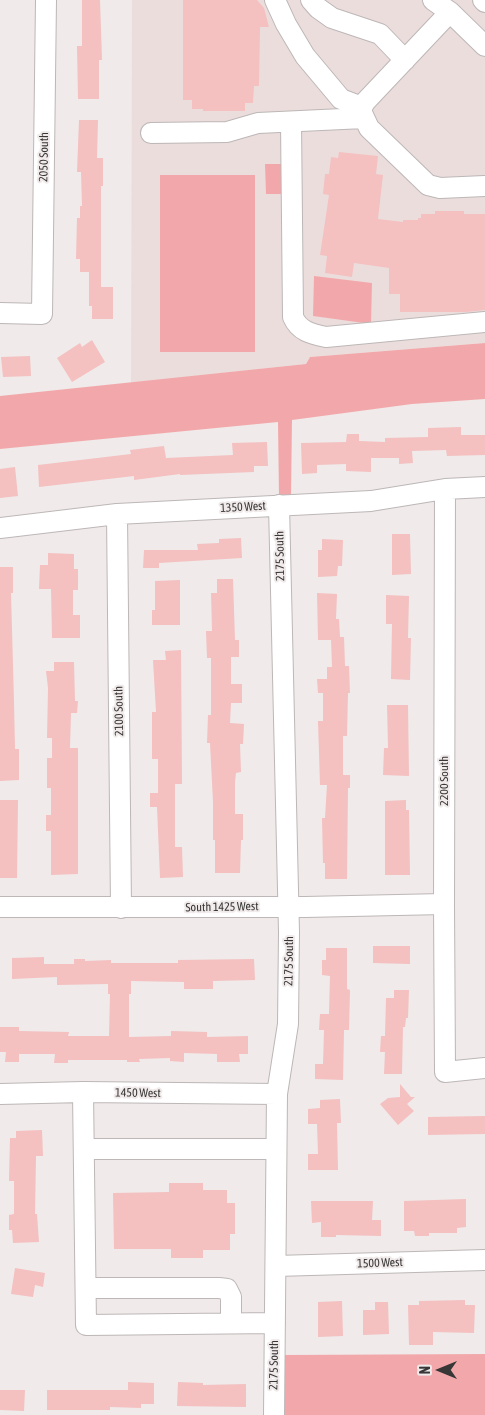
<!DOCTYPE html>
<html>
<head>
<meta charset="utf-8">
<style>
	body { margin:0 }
	#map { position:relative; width:485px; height:1415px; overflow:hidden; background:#f0eaea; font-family:"Asap Condensed",sans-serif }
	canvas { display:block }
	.north { position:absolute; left:415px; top:1345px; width:50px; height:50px; -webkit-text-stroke:4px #f0eaea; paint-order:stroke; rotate:270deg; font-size:14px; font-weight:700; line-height:20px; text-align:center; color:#383636 }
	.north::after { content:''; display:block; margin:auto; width:18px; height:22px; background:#383636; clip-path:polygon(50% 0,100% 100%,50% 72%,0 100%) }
</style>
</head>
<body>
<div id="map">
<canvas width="485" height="1415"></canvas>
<div class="north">N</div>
</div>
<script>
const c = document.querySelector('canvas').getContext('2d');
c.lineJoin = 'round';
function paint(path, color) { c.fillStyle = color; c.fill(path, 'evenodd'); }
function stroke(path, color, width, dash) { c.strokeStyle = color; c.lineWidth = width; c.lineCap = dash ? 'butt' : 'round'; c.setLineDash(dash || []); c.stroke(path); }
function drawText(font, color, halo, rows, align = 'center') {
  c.font = font + ' "Asap Condensed",sans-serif'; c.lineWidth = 4; c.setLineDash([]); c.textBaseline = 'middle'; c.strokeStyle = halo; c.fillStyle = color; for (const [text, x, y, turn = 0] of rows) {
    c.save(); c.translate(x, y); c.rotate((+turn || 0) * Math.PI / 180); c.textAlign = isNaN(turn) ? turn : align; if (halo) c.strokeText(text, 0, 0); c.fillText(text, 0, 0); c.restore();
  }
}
paint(new Path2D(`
	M132,0H485V343L310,357L306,364L131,383Z`), '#ecdddd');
paint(new Path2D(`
	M265,164H283V194H266Z
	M160,175H255V352H160Z
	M314,276L372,283L371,324L313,316Z
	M485,343V399L412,404L292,420L291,495L279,496L278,422L0,449V396L306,364L310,357Z
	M485,1354V1415H285V1355Z`), '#f2a8aa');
paint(new Path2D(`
	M82,0H100L102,60H99V99H78L77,46H82Z
	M183,0H257L264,8L269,27H260L259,86H254L253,103H245V111H203V109H192V100H183Z
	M79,120H98L97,158H103V186H101V287H113V319H92V306H89V272H80V259H76L77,218H80V206H82L81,172H77Z
	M339,152L378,156L376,174L383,175L378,219L403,222V220H418V218H421V214H435V211H464V214H485V310L466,312H400V294H389V268L354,263L352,277L325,273L327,256L320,255L329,195L323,194L325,174H329L331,157L338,158Z
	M92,340L105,362L72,382L57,358L80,343L82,347Z
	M30,356L31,376L3,377L1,357Z
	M461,427V435H485V455L447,456L446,450L412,451L413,463L399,464V458H371V472L346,471V464L317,465V473L302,474L301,443L346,442L347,434H359V441L385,442V438L428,437V428Z
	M267,442L268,466H254V472L180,475V474L134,480V476L39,487L38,465L131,454L130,450L164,446L166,458L233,455L232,443Z
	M15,467L18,496L0,498V469Z
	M392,534H410L411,574L392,575Z
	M241,538L242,558L159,563V568H143L144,550H198L197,544L219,543V539Z
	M322,539L343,540L342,566H338L337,576L318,577V550H322Z
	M48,553L74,554V569H78V590H73V615H80V638H52L51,589H39L40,565H48Z
	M0,567H13V593H11L14,702L15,749H19V780L0,781Z
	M217,579H233L235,640H239V657H231V684H242V703H231L230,723L244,724L243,744H240L241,772L236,773L235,782V814H243V840H241L240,873H215V840H213V802L210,743H207L208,715H211V658H207L206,631H212L211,593H217Z
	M180,580V625H152V610H155V581Z
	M317,593L337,594L336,619H339L340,637H344L345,666H349L350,693H348L347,736H343V775H350V788H348L347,879H325V863H323L322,818H325L327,785H320L318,721H323V693H318L317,679H327V667H332L331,640H318Z
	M386,595L409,596L408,638H411L410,680L391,679L392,624H386Z
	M181,650L182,784H175V847H182L183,877L160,878L157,807H150V793H158V759H152V712H156L153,660H166L165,651Z
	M54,662H74L75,701H78L77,713H71L70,748H78V874L51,875V831H46V815H51V788H47V758H52V738H47L48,688L46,671H54Z
	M387,705H408L409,776L383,775L384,748H388Z
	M0,800H18L17,878H0Z
	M406,800V810H409L410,875H385V801Z
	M373,946H410V964L373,963Z
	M326,948H347V989L350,990L349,1030H344L343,1080L315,1079V1064H323L324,1030H319L320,1014H329L330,976L322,975V960H326Z
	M44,957V964H74V959H85V961L111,960V963H178V960L254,959L255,980L213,981V989H184V982L131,981V994H129V1037L171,1036V1031L207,1032V1037L248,1036V1054H239L240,1062H217V1054L184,1053V1062L170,1061V1058L139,1059L140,1062H127V1060H68V1063H54L55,1054H19V1062H5L6,1052H0V1027H19V1031L69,1032L68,1036H109L110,994H108V984L57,985V977L12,979V958Z
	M394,990H409L408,1018H406L405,1027H403L402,1074H384L385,1052H380L381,1036H385L386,998H394Z
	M400,1084L411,1097H415L407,1104L414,1111L398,1125L380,1104L388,1098L400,1097Z
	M340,1099L341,1123H337L338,1170H308V1154H318L317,1124H308V1109L320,1108V1100Z
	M485,1116V1134L428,1135V1117Z
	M42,1130L43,1156H36L35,1214H37L39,1242L13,1243L12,1230H9V1215L14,1214V1181H9L10,1138H16V1131Z
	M169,1183H203V1190H227V1203H235V1234H230V1250H203V1258H171V1249H114L113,1193L169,1192Z
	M466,1199V1227L457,1228V1233H429V1236H415L414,1231H404V1201Z
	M311,1201H373L372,1220H381V1236L336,1235V1237H321V1222L312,1223Z
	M15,1268L45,1273L43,1287L35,1285L33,1297L11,1294Z
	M465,1300V1305H475L474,1333L433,1332V1345H409L408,1305H419V1301Z
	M342,1301L343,1336L318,1337V1302Z
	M375,1302H388L389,1334L363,1335V1310H375Z
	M128,1382L154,1383V1404H141V1408L110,1407V1410H47V1390H128Z
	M178,1382L203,1383V1385L246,1384V1407L177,1406Z
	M0,1390H25L24,1411L0,1410Z`), '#f4c0c0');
const minor = new Path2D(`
	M275,0L286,24L305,56L341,99L362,107
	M311,0L318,8L332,18L380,34L405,60
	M433,0L450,12L485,46
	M483,0L485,2
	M450,12L365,102L362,107V113L369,128L428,185L440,188L485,186
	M291,122L293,317C299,331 311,334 326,337L485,322
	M151,133L227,132L258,123L364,118
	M0,313L42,314L46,0
	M445,489L444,904L445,1072L485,1068
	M117,514L121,908
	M0,528L117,514L371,501L445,489L485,487
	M0,907H305L444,904
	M83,1092L86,1325L275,1323
	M0,1094L83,1092L277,1094
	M84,1149H275
	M276,1266L485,1260
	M86,1288H219L227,1289L231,1297V1323
	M274,1415L277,1094L288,1024L289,932L279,505`);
stroke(minor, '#bdb7b7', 22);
stroke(minor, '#fff', 20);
drawText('12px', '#383636', '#f0eaea', [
	["2050 South",44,157,-89],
	["1350 West",243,507,-3],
	["2175 South",280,556,-91],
	["2100 South",119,711,-91],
	["2200 South",444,781,-90],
	["South 1425 West",222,907,-1],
	["2175 South",289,961,-89],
	["1450 West",138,1093,1],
	["1500 West",380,1263,-2],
	["2175 South",274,1365,-89]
]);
</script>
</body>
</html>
